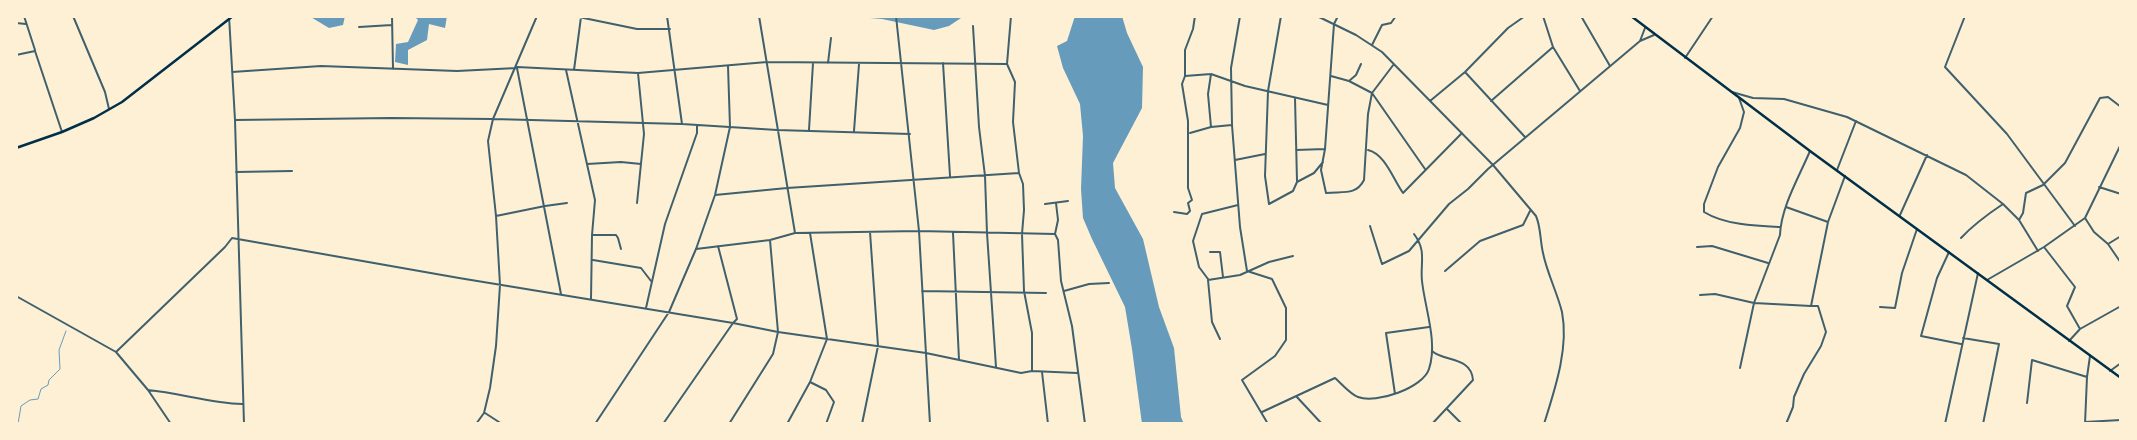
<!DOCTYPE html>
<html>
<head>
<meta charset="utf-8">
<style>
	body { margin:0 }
	#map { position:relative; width:2137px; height:440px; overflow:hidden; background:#fdf0d5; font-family:"Public Sans",sans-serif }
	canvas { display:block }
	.frame { position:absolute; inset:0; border:18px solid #fdf0d5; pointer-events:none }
</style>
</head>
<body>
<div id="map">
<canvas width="2137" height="440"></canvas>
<div class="frame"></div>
</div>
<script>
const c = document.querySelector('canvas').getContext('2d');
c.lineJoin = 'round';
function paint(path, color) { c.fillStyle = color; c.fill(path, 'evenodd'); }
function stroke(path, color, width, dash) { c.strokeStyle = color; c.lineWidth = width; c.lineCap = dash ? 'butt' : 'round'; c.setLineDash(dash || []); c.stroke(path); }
paint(new Path2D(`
	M309,16H345L343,25L329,28Z
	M414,16H447L445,28L429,24L427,40L408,50V65L395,62L396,44L408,42L418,20Z
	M846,16H964L949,26L934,30L882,19Z
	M1075,16H1122L1127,33L1143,67L1142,108L1113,163L1115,188L1143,239L1159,307L1174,348L1181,417L1184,424H1142L1132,349L1125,307L1092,239L1083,218L1081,189L1083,136L1080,104L1063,68L1057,46L1067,41Z`), '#669bbc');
stroke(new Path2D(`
	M18,424L21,406L30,400L38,399L41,389L48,385L49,380L60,369L59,350L66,331`), '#669bbc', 1);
stroke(new Path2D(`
	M24,16L35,50
	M73,16L105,92L109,109
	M229,16L235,120L244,424
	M392,16L393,69
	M574,16L637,29H670
	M667,16L682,124
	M759,16L795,233L919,231L1055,234
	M896,16L919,231L930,424
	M1011,16L1007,64L1015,82L1013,122L1019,173L1023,184L1024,210L1022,234L1024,291L1032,333V371
	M1240,16L1231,68L1232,125L1240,227L1247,271L1272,279L1286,308V340L1275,356L1242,380L1268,424
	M1281,16L1268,91L1265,176L1269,204L1293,191L1297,182L1314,173L1323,162
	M1317,16L1356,35L1382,52L1493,165L1536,216C1541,228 1540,240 1543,253C1547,273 1557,292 1562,312C1569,348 1555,389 1544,424
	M1366,16H1378
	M1543,16L1553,47L1580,91
	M1581,16L1610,66
	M1965,16L1945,67L2007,134L2075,226
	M16,23L26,24
	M973,26L979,127L985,176L987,233L996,367
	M359,27L392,25
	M1640,41L1645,28
	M1372,45L1382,25L1391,23L1396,16
	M16,55L35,51L62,132
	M1685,58L1713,16
	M828,63L831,38
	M943,63L950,176
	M517,67L638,73L767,62L1007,64
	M566,70L595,200L592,235L591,299
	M574,70L581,17
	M232,72L321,66L457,71L517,68L561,294
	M1465,72L1525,137
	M1185,76L1211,74L1245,86L1328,105
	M1331,76L1349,81L1372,93L1425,169
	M1349,81L1356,75L1361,64
	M1732,92L1753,98L1784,99L1847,117L1966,175L2003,204L2019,220L2038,251
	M1295,98L1297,181
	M1739,98L1744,112L1740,128L1718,167L1704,204V212C1725,225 1756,226 1780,227
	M1430,101L1465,72L1508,28L1525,16
	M1491,101L1553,47
	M235,120L391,118L493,119L682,124L777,130L910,134
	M1211,127L1232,125
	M809,130L813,63
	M854,131L859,64
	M1190,133L1211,127L1208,94L1211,74
	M1325,149L1321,170L1326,193C1342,191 1356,196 1364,180L1368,114L1372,93L1394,64
	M1296,150L1325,149L1334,24L1338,16
	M1368,150C1385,154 1393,179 1403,193L1462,133
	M1235,160L1265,154
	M587,164L621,162L641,164
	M1837,170L1856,121
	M236,172L292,171
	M2099,187L2121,194
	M715,195L787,188L1019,173
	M637,203L644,134L638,73
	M1056,203L1058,220L1055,234L1058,240L1061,281L1072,326L1085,424
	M1045,204L1068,201
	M1786,207L1828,222
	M1174,212L1187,214L1190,211L1188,203L1192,200L1188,188V121L1182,84L1185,76V50L1193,29L1195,16
	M1900,215L1927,155
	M496,216L545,206L567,203
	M2085,218L2094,232L2108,244L2121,236
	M2019,220L2023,213L2026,193L2043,185L2065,163L2100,98L2108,97L2121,107
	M1370,226L1382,264L1409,251L1449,204L1468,189L1488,169L1640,41L1654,35
	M953,233L959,360
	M592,235H616L618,238L621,249
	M1961,238C1973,225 1988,214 2003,204
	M2108,244L2121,263
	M1697,247L1712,246L1768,263
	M2044,247L2075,287L2067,306L2080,329
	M696,249L770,240L795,233
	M1210,252H1220L1223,277
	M1949,252L1937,278L1921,336L1961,344
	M593,260L641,268L651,281
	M1445,271L1480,241L1523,225L1530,211
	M1208,279L1199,267L1193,241L1202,214L1238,205
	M1987,280L2044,247L2085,218L2121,144
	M922,291L1046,293
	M1064,291L1089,284L1109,283
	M1700,295L1715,294L1754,303L1811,306L1828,222L1845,176
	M16,296L116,352L148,390L171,424
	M1880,307L1895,308L1902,273L1917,229
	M646,308L665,224L697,133V125
	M1963,338L1999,344L1983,424
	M1220,339L1212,322L1208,280L1240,275L1269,262L1293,256
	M2069,341L2080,329L2121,306
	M1432,351C1444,362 1471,356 1473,380L1432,424
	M116,352L225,247L232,238L459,278L733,323L778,332L926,353L1021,373L1032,371L1077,373
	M1740,368L1754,303L1780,235C1781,207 1799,177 1810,151
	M2110,371L2121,363
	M1042,372L1048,424
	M810,382L826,390L834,402L826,424
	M148,390C180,393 210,403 242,404
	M1395,394L1386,333L1429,327
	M1296,396L1322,424
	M2027,403L2032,360L2087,377
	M1447,409L1462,424
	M1262,412L1335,378C1342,384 1350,394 1358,397C1376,404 1423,388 1429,369C1438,342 1425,309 1422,281C1420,263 1427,251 1414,234
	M485,413L502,424
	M2085,422L2121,420
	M476,424L484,413L490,388L496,346L500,285L496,216L488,141L493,119L537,16
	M595,424L669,312L696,249L715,195L730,127L728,66
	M663,424L733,323L737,319L718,246
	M729,424L773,354L778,332L770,240
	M787,424L810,382L827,339L810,233
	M862,424L878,346L870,232
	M1786,424L1793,407L1794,397L1804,374L1821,346L1826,332L1818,306H1811
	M1945,424L1978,273
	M2085,424L2087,377L2090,356`), '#3f606c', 2);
stroke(new Path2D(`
	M16,148L62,132L94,118L122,102L233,16`), '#003049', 2.5);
stroke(new Path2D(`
	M1631,16L1810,151L2121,378`), '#003049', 2.5);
</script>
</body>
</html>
